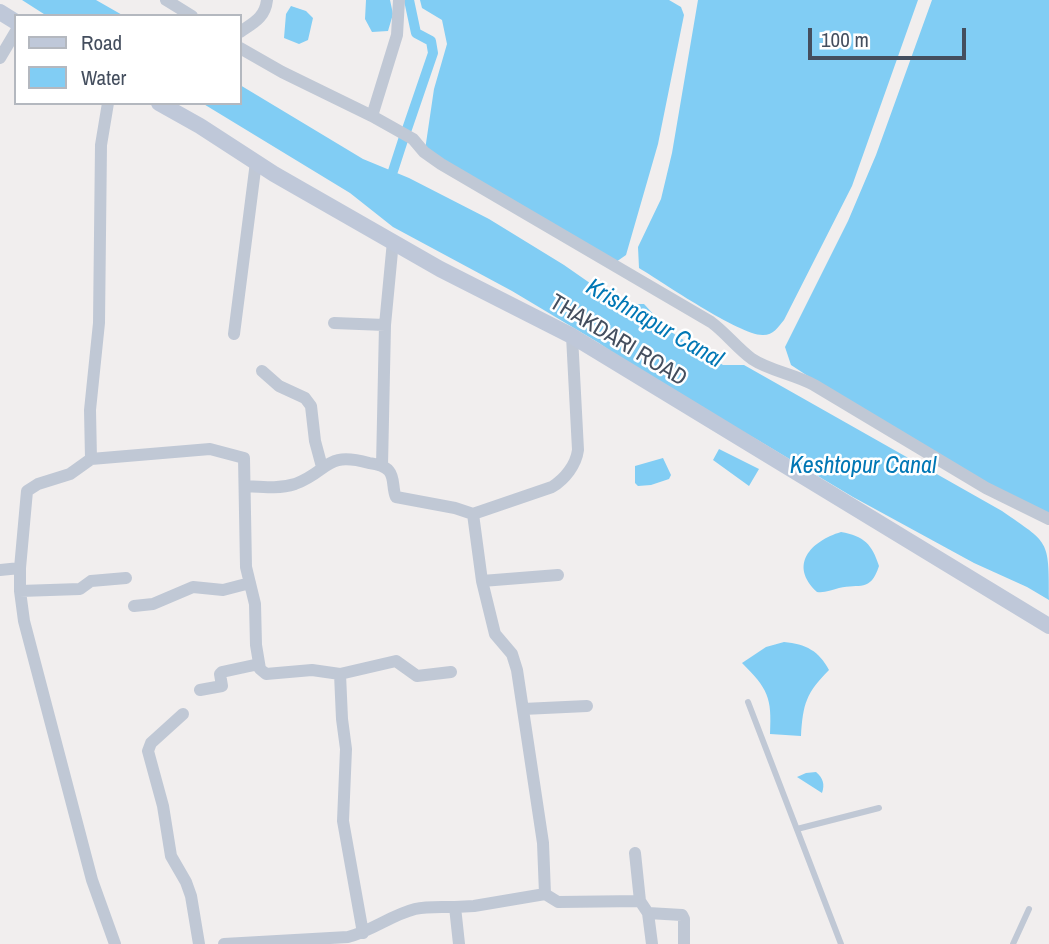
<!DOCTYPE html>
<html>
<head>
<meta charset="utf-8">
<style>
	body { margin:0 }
	#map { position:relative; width:1049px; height:944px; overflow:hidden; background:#f1eeee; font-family:"Archivo Narrow",sans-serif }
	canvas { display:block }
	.legend { position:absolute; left:14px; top:14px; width:228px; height:91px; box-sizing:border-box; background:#fff; border:2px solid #b4b8bf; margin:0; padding:9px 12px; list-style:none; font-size:21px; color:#444e5e }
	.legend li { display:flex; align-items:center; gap:14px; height:35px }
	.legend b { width:35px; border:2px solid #b4b8bf }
	.scale { position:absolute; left:808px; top:28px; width:158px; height:32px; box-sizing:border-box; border:4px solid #444e5e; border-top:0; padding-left:9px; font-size:21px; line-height:24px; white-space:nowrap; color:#444e5e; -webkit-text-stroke:5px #fff; paint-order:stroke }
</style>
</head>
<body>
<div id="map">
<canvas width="1049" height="944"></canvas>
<ul class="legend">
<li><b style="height:9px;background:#bfc8d9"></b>Road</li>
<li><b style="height:19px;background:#81cdf4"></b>Water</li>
</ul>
<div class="scale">100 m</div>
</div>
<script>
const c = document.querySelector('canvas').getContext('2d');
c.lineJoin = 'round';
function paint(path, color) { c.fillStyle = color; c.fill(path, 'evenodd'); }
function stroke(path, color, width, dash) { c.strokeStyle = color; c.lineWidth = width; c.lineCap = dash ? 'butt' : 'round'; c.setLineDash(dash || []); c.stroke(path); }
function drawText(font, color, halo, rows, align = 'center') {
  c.font = font + ' "Archivo Narrow",sans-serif'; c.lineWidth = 5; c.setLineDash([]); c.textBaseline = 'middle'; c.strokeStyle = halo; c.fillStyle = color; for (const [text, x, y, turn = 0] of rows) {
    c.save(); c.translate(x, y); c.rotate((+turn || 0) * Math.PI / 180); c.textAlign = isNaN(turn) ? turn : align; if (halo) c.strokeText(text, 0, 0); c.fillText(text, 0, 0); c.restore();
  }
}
paint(new Path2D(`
	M22,0H96L124,16H47Z
	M366,0H390L393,14L388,31L372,32L365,19Z
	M420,0H669L681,7L684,15L658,144L626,255L616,262L425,150L434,89L447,44L442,20L422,8Z
	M698,0H918L852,186L784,320C777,328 774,335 763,335C741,336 662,282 639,268L638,247L661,199L672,153Z
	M932,0H1049V514L963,471L817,382L791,365L785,347L848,221L876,155Z
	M291,6L306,11L313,18L308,40L299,44L284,38L286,14Z
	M240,85L363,159L409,178L489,219L564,265L620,304H644L668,330L723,365H744L1002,511C1049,544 1049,538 1049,600L1027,587L974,563L853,497L756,439L659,386L599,343L512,291L393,227L350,193L202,103H240Z
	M719,449L759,469L749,486L713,460Z
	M663,458L671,475L669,479L651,485L638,486L635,483V466Z
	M841,532C864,536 872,544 879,566C870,593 860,583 839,588C831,590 825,593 817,592C788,565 811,541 841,532Z
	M784,642C806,644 819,651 829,670C806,693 803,704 801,736L770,734C772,697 768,689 742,663L766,647Z
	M816,772C823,778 825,784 822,793L797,777L806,773Z`), '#81cdf4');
stroke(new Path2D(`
	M407,129L433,53L431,41L416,33L409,0
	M393,171L404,137`), '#81cdf4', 10);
stroke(new Path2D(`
	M748,702L841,944
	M797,829L879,808
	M1013,944L1029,909`), '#c0c8d5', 6);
stroke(new Path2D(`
	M166,0L192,16
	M240,32C253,23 265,18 267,0
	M240,48L282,72L372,116L413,139L424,152L441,164L711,322C726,333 737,348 752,359C770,371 794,374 814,385L986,488L1049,519
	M0,58L16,31
	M108,103L101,145L99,323L90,410L91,459L210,449L244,458L246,567L255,604L256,645L260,669L266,674L312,670L340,674L342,719L346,749L343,821L363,933
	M372,116L397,35L399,0
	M334,323L385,325
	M234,334L256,162
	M262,371L279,386L305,398L311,406L315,441L322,467
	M91,459L70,474L38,484L27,491L20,568V591L24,621L92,880L115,944
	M382,466L385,325L393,241
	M246,486C263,487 279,489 295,484C330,471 324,451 369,463C376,464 384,465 389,471C395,478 392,489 396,497L455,508L473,514L482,581L495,634L512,654L517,670L543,843L545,894L474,906L455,907
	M473,514L552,487C565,479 576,465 578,450L572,336
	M0,570L20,568
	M482,581L558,575
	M20,591L80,589L91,581L126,578
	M134,606L153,604L193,587L223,590L250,583
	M340,674L396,661L417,676L451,672
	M200,690L222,686L220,674L222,672L259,664
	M523,709L587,706
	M183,714L151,743L148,751L163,806L171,856L186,882L191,896L199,944
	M635,853L640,901
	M545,894L558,902L640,901L648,913L652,944
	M648,913L682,915L684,919V944
	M224,944L348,937C372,931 391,915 415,909C428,906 441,907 455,907L459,944`), '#c0c8d5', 12);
stroke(new Path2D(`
	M0,12L16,22
	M159,103L200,126L274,174L440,269L572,336L1049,626`), '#bfc8d9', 16);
drawText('23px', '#444e5e', '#fff', [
	["THAKDARI ROAD",618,341,31]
]);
drawText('italic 24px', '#0077b5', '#fff', [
	["Krishnapur Canal",654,324,30],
	["Keshtopur Canal",863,467]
]);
</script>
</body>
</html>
